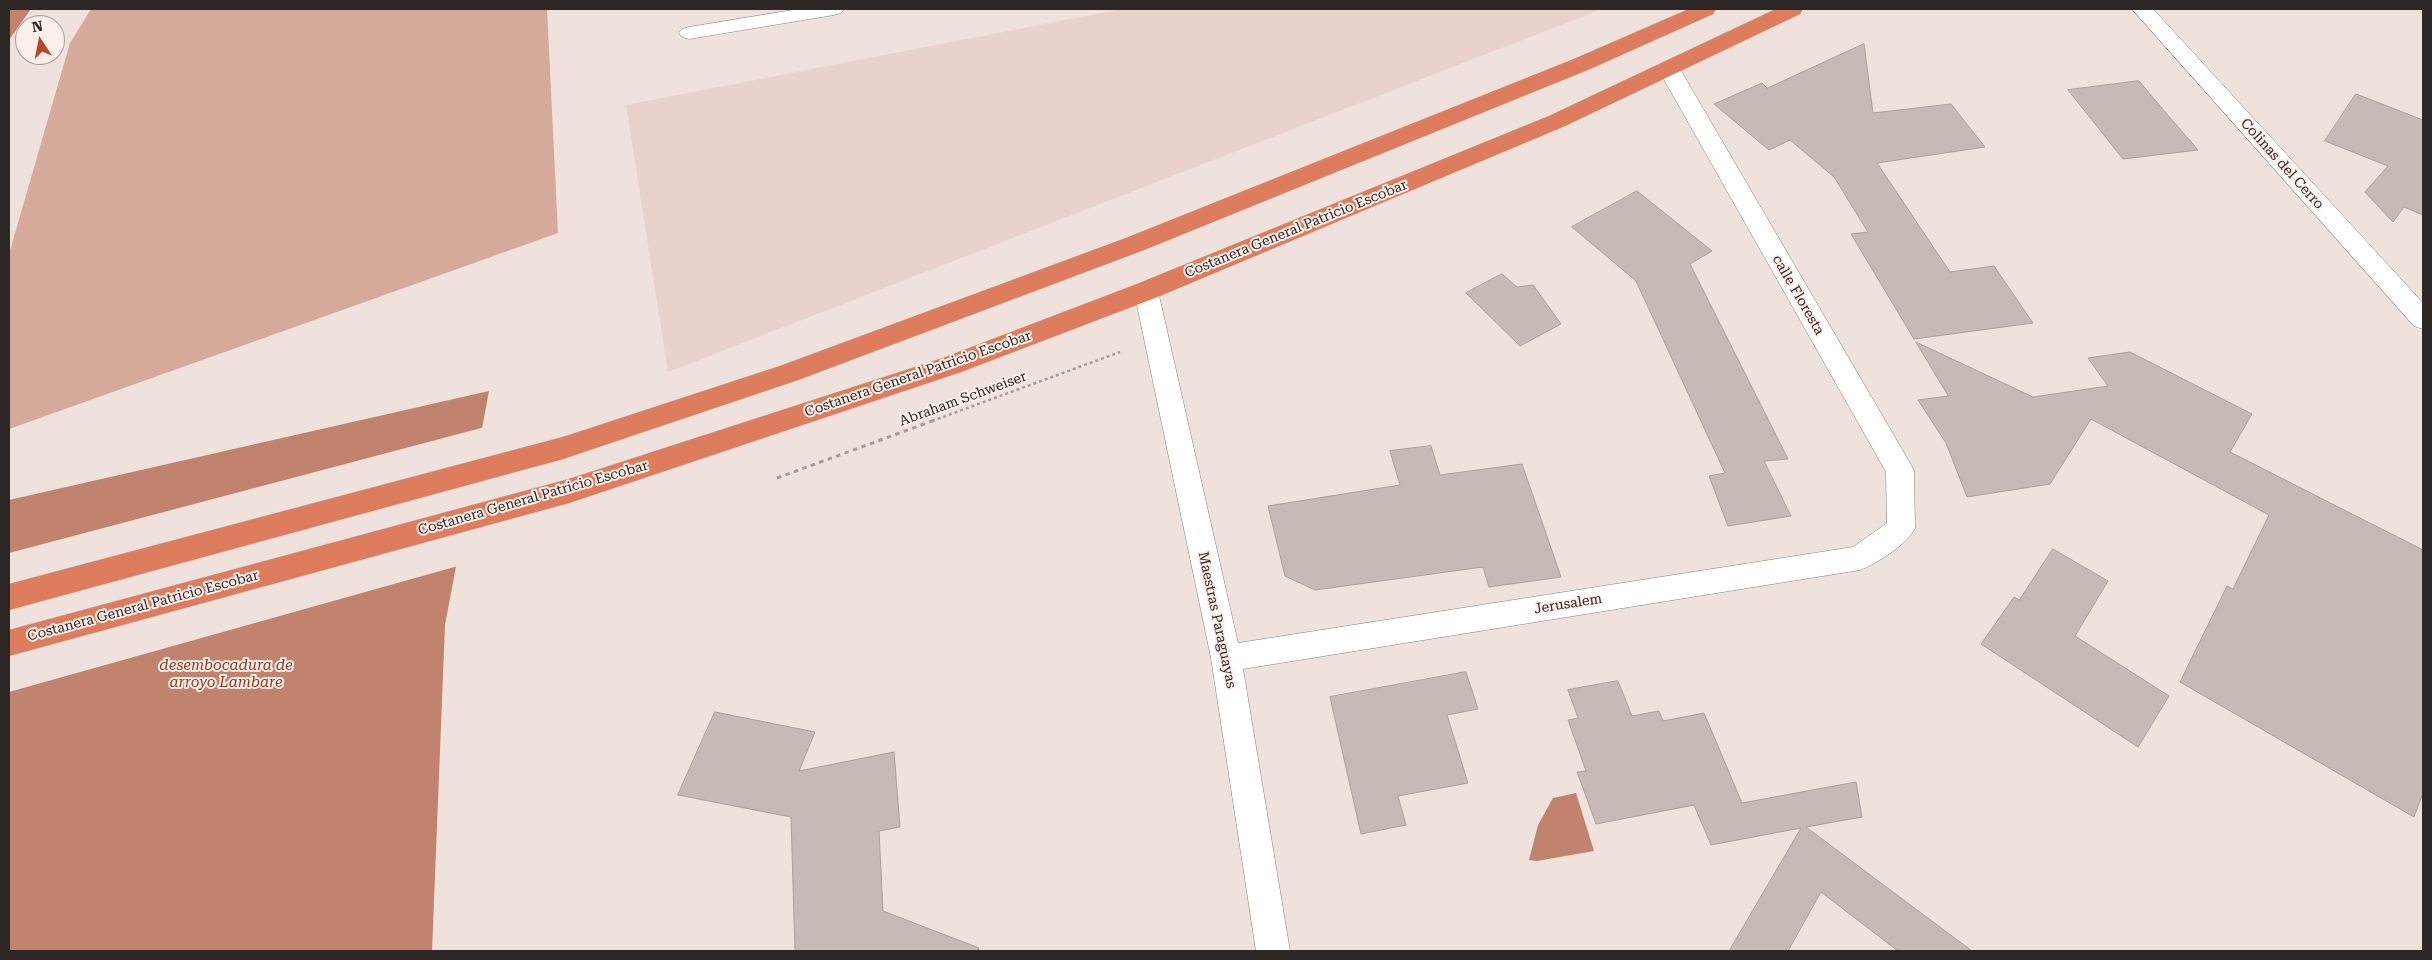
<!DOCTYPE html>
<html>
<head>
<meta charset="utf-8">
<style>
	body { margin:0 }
	#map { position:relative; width:2432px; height:960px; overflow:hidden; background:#efe1dc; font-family:"Roboto Serif",serif }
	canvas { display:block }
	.frame { position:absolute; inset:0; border:10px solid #2c2725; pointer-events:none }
	.north { position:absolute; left:15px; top:15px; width:50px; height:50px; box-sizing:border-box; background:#fceee9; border:1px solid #a99e9b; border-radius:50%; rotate:349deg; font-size:14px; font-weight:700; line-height:20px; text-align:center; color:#2c2725 }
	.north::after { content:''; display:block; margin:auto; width:18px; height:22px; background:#b14a26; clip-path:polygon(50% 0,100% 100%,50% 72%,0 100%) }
</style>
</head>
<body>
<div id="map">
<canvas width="2432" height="960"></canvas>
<div class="frame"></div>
<div class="north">N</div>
</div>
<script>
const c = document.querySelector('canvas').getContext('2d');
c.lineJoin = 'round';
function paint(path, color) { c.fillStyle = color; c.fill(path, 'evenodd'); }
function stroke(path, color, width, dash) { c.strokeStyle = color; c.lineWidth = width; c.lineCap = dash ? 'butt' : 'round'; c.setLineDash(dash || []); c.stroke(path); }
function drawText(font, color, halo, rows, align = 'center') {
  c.font = font + ' "Roboto Serif",serif'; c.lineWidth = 4; c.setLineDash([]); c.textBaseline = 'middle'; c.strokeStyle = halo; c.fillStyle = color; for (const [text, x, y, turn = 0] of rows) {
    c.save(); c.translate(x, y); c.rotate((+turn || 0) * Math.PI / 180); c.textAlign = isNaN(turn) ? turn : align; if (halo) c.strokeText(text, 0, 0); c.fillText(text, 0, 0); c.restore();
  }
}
paint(new Path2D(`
	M1122,9H1602L668,372L626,105Z`), '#e8d2cb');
paint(new Path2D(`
	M91,9H547L558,233L9,429V254L70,43Z`), '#d6aa9b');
paint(new Path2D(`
	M9,9H31L9,40Z
	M489,391L445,625L432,951H9V500Z
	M1576,793L1594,851L1537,861L1529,860L1538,825L1553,798Z`), '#c2836e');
paint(new Path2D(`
	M485,427L458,566L9,692V553Z`), '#efe1dc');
const building = new Path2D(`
	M1864,44L1873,113L1951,104L1985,147L1877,163L1950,272L1994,266L2033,323L1914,339L1851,234L1868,232L1834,177L1790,140L1769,150L1714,104L1762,83L1767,88Z
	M2139,81L2160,106L2198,150L2123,159L2068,90Z
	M2356,94L2423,120V215L2404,207L2393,222L2365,192L2388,166L2325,141Z
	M1637,191L1712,251L1690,264L1788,459L1764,461L1791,516L1728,526L1709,476L1725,473L1636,281L1572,227Z
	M1502,274L1517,287L1533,285L1561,324L1520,346L1466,293Z
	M1916,342L2033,397L2108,386L2088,358L2130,352L2252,414L2230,452L2423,550V793L2414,817L2180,682L2227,586L2233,589L2269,515L2091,419L2050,484L1967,497L1946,443L1918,400L1948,396Z
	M1431,446L1440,475L1522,464L1561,577L1489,587L1483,567L1315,590L1285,576L1268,506L1400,485L1390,451Z
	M2053,549L2108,581L2075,636L2169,696L2138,747L1981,644L2014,597L2019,600Z
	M1466,672L1478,709L1447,715L1468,783L1398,796L1406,825L1361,834L1330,697Z
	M1618,681L1632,716L1659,711L1663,721L1704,713L1742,803L1856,782L1862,817L1806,827L1972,951H1898L1821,892L1788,951H1729L1801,828L1711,845L1694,805L1596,824L1577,772L1586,771L1568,720L1578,718L1568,690Z
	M715,712L815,732L799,771L894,752L900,827L879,831L883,911L979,948L978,951H795L791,817L678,795Z`);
paint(building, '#c7b9b5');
stroke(building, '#ac9f9b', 1);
const lane = new Path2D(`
	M799,9H844L841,13L834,15L689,39L682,37L679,33L682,29L689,27Z`);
const street = new Path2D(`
	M2132,9H2153L2423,303V329L2414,326Z
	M1669,62L1677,64L1680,69L1910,463L1914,471L1915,528C1908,544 1876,564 1860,570L1243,669L1290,951H1256L1211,658L1134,291L1137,284L1146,282L1155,284L1158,291L1238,643L1853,547L1887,523L1886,472L1658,69L1661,64Z`);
const highway = new Path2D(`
	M1689,9H1716L1713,14L1590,69L1144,250L798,380L563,459L9,610V584L563,437L780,366L1126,238L1574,59Z
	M1776,9H1803L1800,14L1565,126L1155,298L961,372L569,503L9,656V630L569,479L943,358L1137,284L1549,116Z`);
stroke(lane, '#8a7d79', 1);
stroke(street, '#8a7d79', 1);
stroke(highway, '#c4c3c2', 1);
stroke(new Path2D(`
	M932,421L1120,352`), '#a69b98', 2.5, [3, 3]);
stroke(new Path2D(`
	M777,478L935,420`), '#a69b98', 3, [4.5, 4.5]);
paint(lane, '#fff');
paint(street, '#fff');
paint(highway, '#dd7d5d');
drawText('14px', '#2c2725', '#fceee9', [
	["Colinas del Cerro",2282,164,48],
	["Costanera General Patricio Escobar",1296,229,-22],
	["calle Floresta",1798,295,60],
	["Costanera General Patricio Escobar",918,374,-19],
	["Abraham Schweiser",963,399,-20],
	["Costanera General Patricio Escobar",533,498,-16],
	["Jerusalem",1568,604,-9],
	["Costanera General Patricio Escobar",143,606,-15],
	["Maestras Paraguayas",1217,620,78]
]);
drawText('italic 15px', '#893b20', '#fceee9', [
	["desembocadura de",226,666],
	["arroyo Lambare",226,683]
]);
</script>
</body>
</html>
